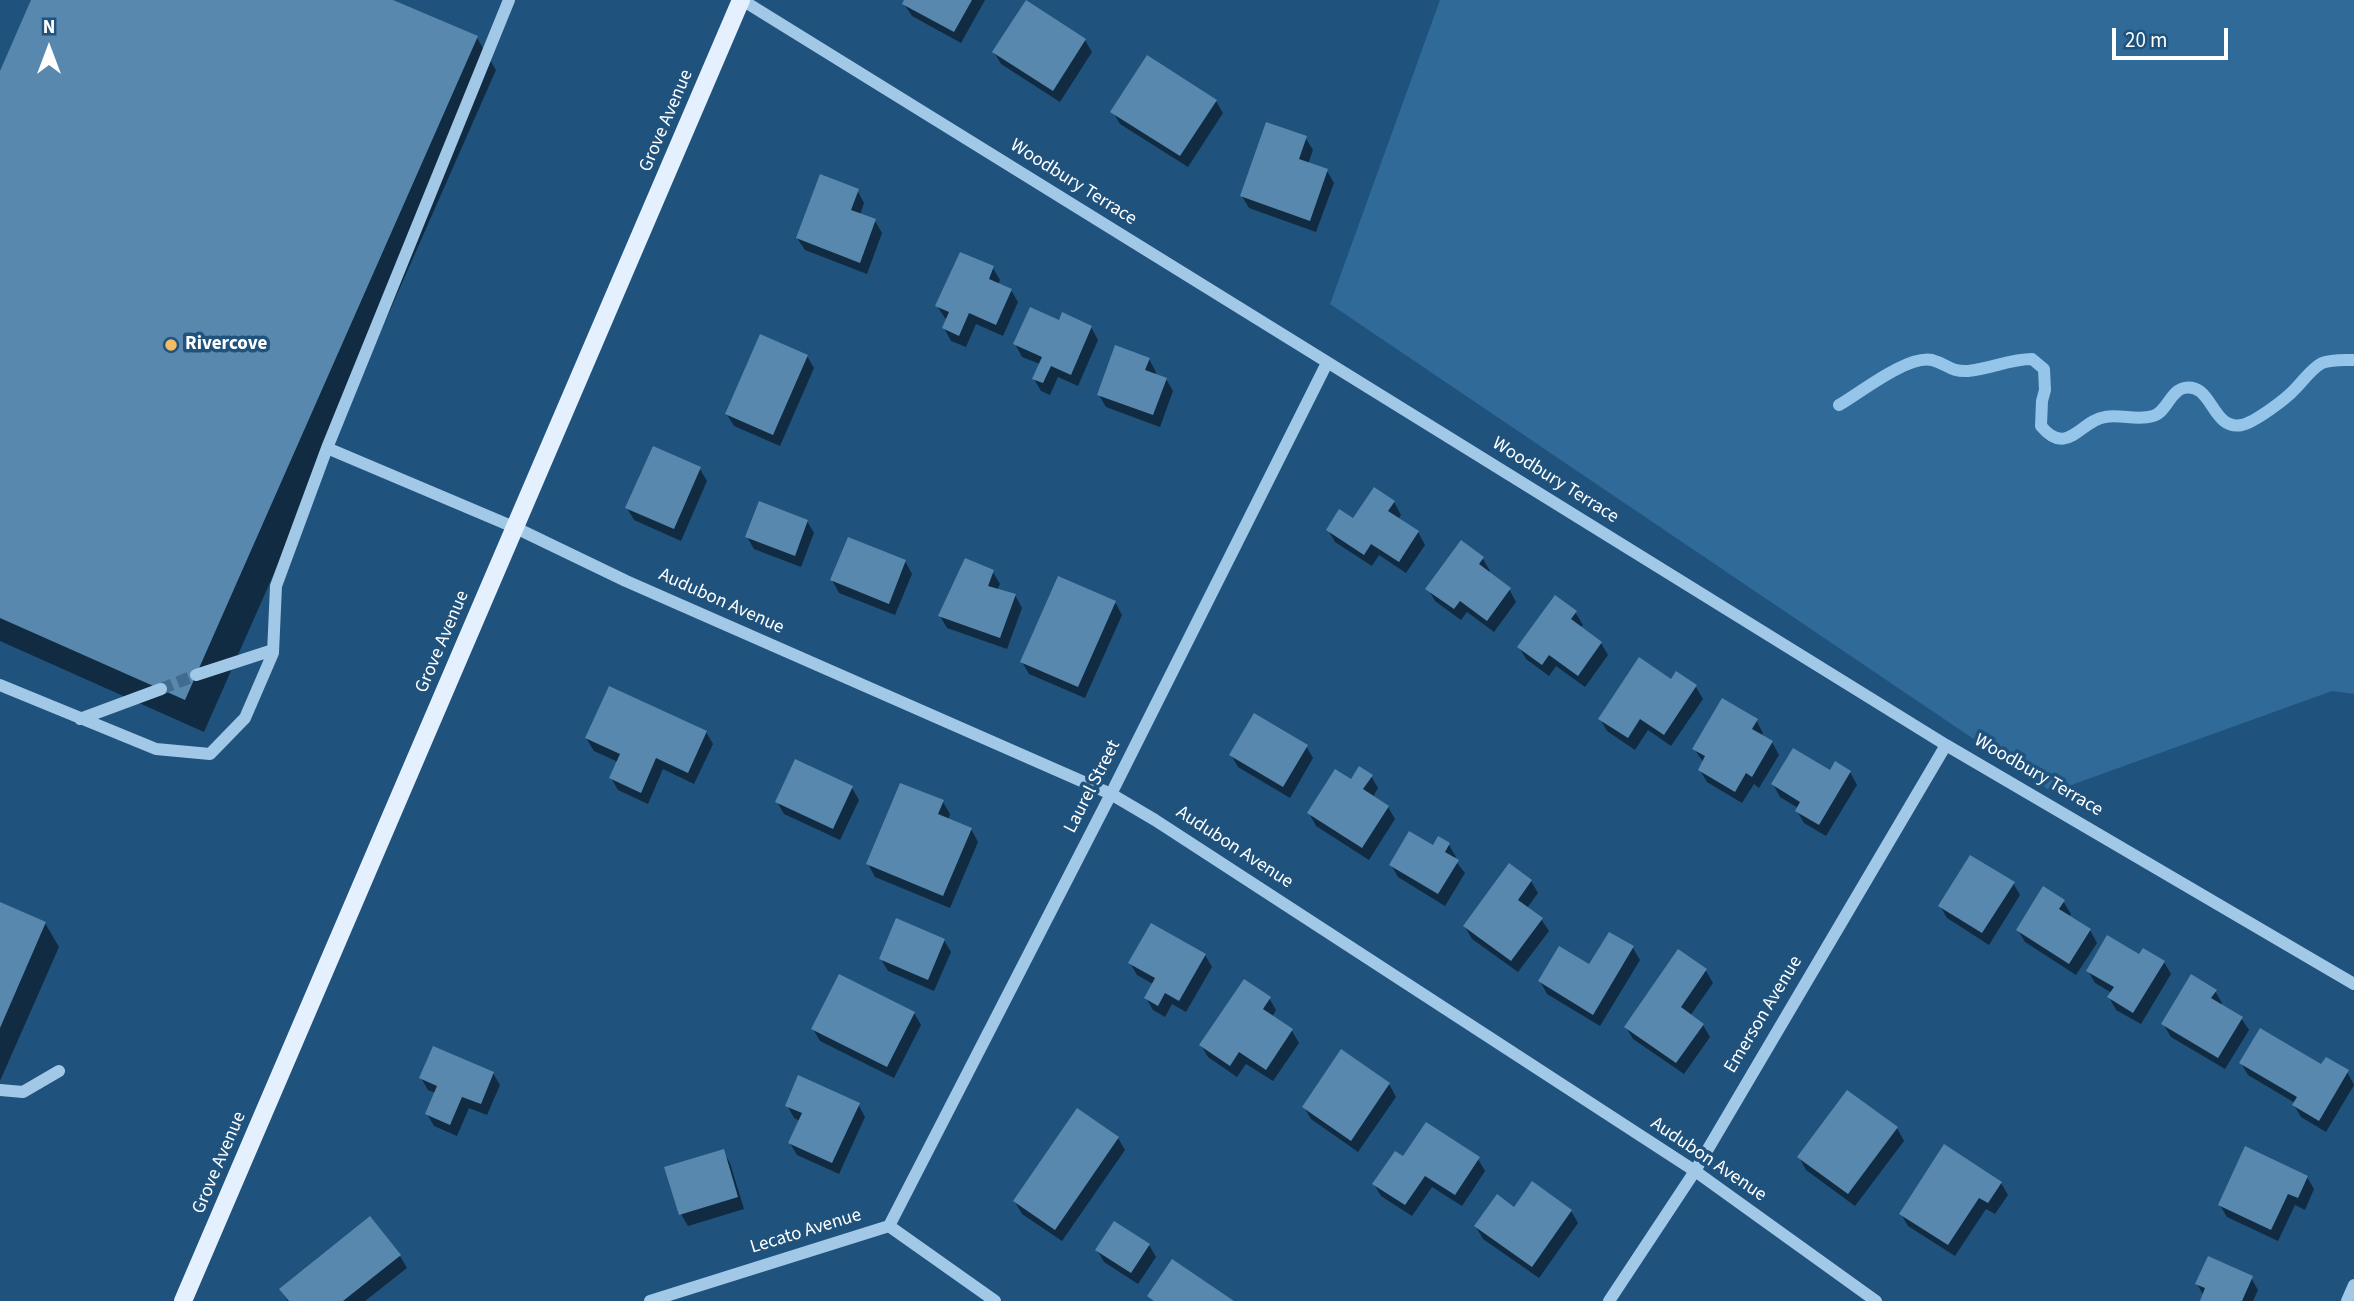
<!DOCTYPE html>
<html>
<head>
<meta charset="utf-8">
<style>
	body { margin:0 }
	#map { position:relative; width:2354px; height:1301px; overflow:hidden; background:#1f527c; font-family:"Source Sans 3",sans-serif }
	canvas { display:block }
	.north { position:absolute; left:14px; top:14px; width:70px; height:70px; -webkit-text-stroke:5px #1f527c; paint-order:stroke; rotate:0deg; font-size:19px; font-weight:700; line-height:28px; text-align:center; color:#fff }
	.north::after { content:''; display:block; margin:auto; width:24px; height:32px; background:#fff; clip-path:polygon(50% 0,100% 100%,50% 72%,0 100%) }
	.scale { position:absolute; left:2112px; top:28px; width:116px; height:32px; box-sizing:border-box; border:4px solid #fff; border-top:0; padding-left:9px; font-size:21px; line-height:24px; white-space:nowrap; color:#fff; -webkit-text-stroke:5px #1f527c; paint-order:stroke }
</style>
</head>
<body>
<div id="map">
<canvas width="2354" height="1301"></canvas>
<div class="north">N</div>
<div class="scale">20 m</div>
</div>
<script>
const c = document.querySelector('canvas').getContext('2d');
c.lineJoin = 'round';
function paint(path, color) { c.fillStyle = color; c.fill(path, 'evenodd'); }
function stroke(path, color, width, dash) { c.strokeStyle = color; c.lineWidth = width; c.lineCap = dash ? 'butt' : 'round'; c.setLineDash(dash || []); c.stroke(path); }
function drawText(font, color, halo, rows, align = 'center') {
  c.font = font + ' "Source Sans 3",sans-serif'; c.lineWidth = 7; c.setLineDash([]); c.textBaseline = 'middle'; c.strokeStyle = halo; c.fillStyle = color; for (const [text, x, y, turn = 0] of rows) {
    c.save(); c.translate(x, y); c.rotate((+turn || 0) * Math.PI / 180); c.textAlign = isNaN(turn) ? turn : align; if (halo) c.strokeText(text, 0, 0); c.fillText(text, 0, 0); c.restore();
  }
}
paint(new Path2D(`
	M1440,0H2354V694L2332,691L2052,792L1330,304Z`), '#2f6a99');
paint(new Path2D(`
	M33,0H388L477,38L496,70L204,732L0,641V76Z
	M906,0H985L961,43L912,16L904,4Z
	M1085,40L1092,52L1060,102L1001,64L994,52Z
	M1216,101L1223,113L1188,167L1120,124L1113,112Z
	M1305,137L1313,150L1308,164L1327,171L1334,183L1316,232L1249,208L1242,196Z
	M857,190L864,203L860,215L875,221L882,233L867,274L805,250L797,238Z
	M993,268L1000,280L998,285L1011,290L1018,302L1003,336L976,324L966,347L951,341L944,328L948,320L945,318L937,306Z
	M1060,322L1091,327L1098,340L1078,386L1058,377L1050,395L1041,391L1034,379L1040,364L1022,357L1015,344Z
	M807,356L814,368L780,446L734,426L726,413Z
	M1149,359L1156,372L1155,375L1166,379L1173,391L1160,427L1106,407L1099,395Z
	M700,469L707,481L681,541L634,520L627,508Z
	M1374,490L1394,502L1401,515L1398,520L1418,532L1425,545L1406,573L1379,555L1372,566L1335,542L1328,530L1354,521Z
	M807,521L814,533L801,567L754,549L747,537Z
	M1483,559L1490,571L1488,573L1509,589L1516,602L1494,632L1467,612L1461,620L1435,601L1428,589Z
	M905,561L912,574L895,615L839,593L832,580Z
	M993,572L1000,584L997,590L1015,595L1022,608L1007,649L947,628L940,616Z
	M1115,602L1122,615L1085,698L1029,674L1022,662Z
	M1575,612L1583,625L1580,628L1601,643L1608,655L1585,687L1556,666L1549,676L1526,659L1519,647Z
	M1696,687L1703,699L1671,746L1648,730L1635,750L1607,731L1600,719Z
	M1756,720L1763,733L1761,736L1772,742L1779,755L1759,788L1754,784L1742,803L1707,782L1700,770L1704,763L1694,749Z
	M706,732L713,744L694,784L663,769L648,804L618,790L611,778L618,762L594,751L586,738Z
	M1306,746L1313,758L1290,798L1238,767L1231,755Z
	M1850,772L1857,785L1826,836L1804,823L1797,811L1798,808L1780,797L1773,784Z
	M1371,776L1378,788L1373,797L1388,807L1395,819L1369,860L1316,826L1309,813L1352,782Z
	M852,788L859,800L840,840L784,814L777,802Z
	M943,802L950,814L948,820L971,829L978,842L950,908L875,877L868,864Z
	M1449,845L1456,857L1454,859L1465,873L1445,906L1398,877L1391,865L1433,848Z
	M1531,881L1538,893L1527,908L1541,919L1549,931L1518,972L1472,939L1465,927Z
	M2013,883L2020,895L1989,945L1947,918L1940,906Z
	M2063,901L2071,914L2069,917L2090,930L2097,943L2076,975L2025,942L2018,930Z
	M0,904L45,923L59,947L0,1081Z
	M944,940L951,952L934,991L888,971L881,959Z
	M1633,948L1640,960L1600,1026L1547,994L1540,981L1590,967Z
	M1679,952L1706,971L1713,983L1690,1016L1703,1025L1710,1037L1684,1074L1633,1039L1626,1027Z
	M1205,955L1212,967L1186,1012L1172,1004L1165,1017L1153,1010L1146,998L1153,984L1137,975L1130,963Z
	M2140,956L2164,962L2171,974L2141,1024L2116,1010L2109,997L2112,993L2095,983L2088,971Z
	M2215,991L2222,1003L2221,1006L2241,1018L2249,1030L2225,1069L2171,1037L2163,1024Z
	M1269,998L1276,1010L1272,1017L1292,1031L1299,1043L1273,1081L1246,1064L1237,1077L1208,1057L1201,1045Z
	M914,1013L921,1025L894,1078L820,1041L813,1029Z
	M1342,1052L1389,1084L1396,1097L1358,1152L1311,1119L1304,1107Z
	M2241,1063L2322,1066L2347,1072L2354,1085L2326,1132L2301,1117L2294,1105L2295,1103L2248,1075Z
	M493,1073L500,1085L487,1115L469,1108L457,1136L434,1126L427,1114L436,1093L428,1090L421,1078Z
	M858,1104L865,1117L839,1174L797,1155L790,1143L800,1121L794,1118L787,1105Z
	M1897,1128L1904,1141L1855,1206L1806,1170L1799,1157Z
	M1118,1138L1125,1150L1062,1241L1022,1214L1015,1202Z
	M723,1151L730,1163L744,1209L688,1226L681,1214Z
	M1403,1158L1478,1159L1485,1171L1462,1206L1432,1187L1412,1216L1381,1196L1374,1184Z
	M2307,1177L2314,1189L2305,1210L2295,1205L2278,1241L2227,1217L2220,1205Z
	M2001,1183L2008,1195L1995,1214L1986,1209L1955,1256L1908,1226L1901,1214Z
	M1515,1209L1571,1211L1578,1223L1539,1278L1483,1239L1476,1227Z
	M1149,1245L1156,1257L1138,1284L1104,1262L1097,1250Z
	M400,1256L407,1268L365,1301H288L281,1290Z
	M2251,1278L2258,1290L2253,1301H2202L2204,1296L2197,1284Z`), '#0007');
stroke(new Path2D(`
	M1839,405C1860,393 1907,355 1932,360C1947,364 1950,372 1968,371C1990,369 2010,359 2032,359L2044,369L2045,390L2042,401L2041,426C2067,458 2081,420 2105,417C2121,414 2137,421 2153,416C2167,412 2170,391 2184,388C2213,382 2211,431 2242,425C2255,422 2286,399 2295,389C2304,380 2311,369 2322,363C2332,359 2344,360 2354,360`), '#95c5e8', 12);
paint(new Path2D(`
	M31,0H393L478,36L185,700L0,618V71Z
	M904,0H972L954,32L902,4Z
	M1026,0L1086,39L1053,91L992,52Z
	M1147,55L1217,100L1180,156L1110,112Z
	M1266,122L1307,136L1299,159L1328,169L1310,221L1240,196Z
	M820,174L859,189L851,210L876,219L860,263L796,238Z
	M960,252L994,266L989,279L1012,289L996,325L969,313L959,336L942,328L949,312L935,306Z
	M1030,307L1059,320L1062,312L1092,326L1071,375L1051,366L1043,383L1032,379L1042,357L1013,344Z
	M760,334L808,355L773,435L725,414Z
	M1115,345L1150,358L1145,370L1167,378L1153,415L1097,395Z
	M653,446L701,467L674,529L625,508Z
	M1374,487L1395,501L1388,511L1419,531L1399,562L1371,544L1364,555L1326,530L1339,509L1353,518Z
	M759,501L808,520L795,556L745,537Z
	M848,537L906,560L889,604L830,580Z
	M1461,540L1484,557L1479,564L1511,588L1487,621L1460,601L1454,609L1425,589Z
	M965,558L994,570L988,586L1016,594L1000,638L938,616Z
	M1058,576L1116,601L1078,687L1020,662Z
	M1555,595L1577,611L1571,619L1602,642L1578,676L1549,655L1542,665L1517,647Z
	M1639,657L1671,679L1676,671L1697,685L1664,735L1640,719L1628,738L1598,719Z
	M609,686L707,731L688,773L656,758L641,793L609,778L620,754L585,738Z
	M1722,698L1758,719L1752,729L1773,741L1752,777L1746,773L1735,792L1698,770L1705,756L1692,749Z
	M1254,713L1308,745L1283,787L1229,755Z
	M1793,748L1830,770L1835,761L1851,771L1819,825L1795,811L1800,802L1771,784Z
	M795,759L853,786L833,829L775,802Z
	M1359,766L1373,775L1363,789L1389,806L1362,848L1307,813L1335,769L1351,779Z
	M900,783L944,800L938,814L972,828L943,896L866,864Z
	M1409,831L1433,845L1438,836L1450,843L1445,852L1459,860L1438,894L1389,865Z
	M1970,855L2015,882L1982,933L1938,906Z
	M1509,863L1532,880L1518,900L1543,918L1511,961L1463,926Z
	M2043,886L2065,900L2059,909L2091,929L2069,964L2016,930Z
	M0,902L46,922L0,1028Z
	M896,918L945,939L928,980L879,959Z
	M1151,923L1206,954L1179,1001L1165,993L1158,1006L1144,998L1155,978L1128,963Z
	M1609,932L1634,946L1593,1015L1538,981L1559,946L1589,964Z
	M2107,935L2139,954L2143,948L2165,961L2133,1013L2107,997L2114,987L2086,971Z
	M1678,949L1707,969L1681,1007L1704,1024L1676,1063L1624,1027Z
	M839,974L915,1012L887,1067L811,1029Z
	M2191,974L2217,990L2211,998L2243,1017L2218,1058L2161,1024Z
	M1244,979L1271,997L1263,1009L1293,1029L1266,1070L1239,1052L1230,1066L1199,1045Z
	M2260,1028L2321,1064L2326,1057L2349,1070L2319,1121L2292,1105L2297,1097L2239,1063Z
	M433,1046L494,1072L481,1104L462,1097L450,1125L425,1114L437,1086L419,1078Z
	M1341,1049L1390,1083L1351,1141L1302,1107Z
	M798,1075L860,1103L832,1163L788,1143L802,1113L785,1106Z
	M1847,1090L1898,1127L1848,1194L1797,1157Z
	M1077,1108L1119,1137L1055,1230L1013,1201Z
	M1426,1122L1480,1157L1455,1195L1425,1176L1405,1205L1372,1184L1395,1151L1403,1156Z
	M1944,1144L2002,1182L1988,1203L1979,1198L1948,1245L1899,1214Z
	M2245,1146L2308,1176L2298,1198L2288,1194L2271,1230L2218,1205Z
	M724,1149L738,1197L679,1215L664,1167Z
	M1532,1181L1572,1210L1532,1267L1474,1226L1497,1194L1514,1207Z
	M370,1216L401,1255L343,1301H289L279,1289Z
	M1114,1221L1150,1244L1131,1273L1095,1250Z
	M2208,1256L2253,1276L2242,1301H2200L2205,1288L2195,1284Z
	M1172,1259L1234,1301H1154L1147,1296Z`), '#5988ae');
stroke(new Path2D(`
	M161,689L196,675`), '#416c90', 12, [12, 6]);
stroke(new Path2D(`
	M742,0L1946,745L2354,984
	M327,448L516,528L626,581L1111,794L1155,820L1695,1171L1876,1301
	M196,675L273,650
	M0,685L156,749L210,754L245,718L273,653L276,586L327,448L509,0
	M80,719L161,689
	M0,1090L23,1092L59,1071
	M889,1226L1111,794L1327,363
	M650,1301L889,1226L995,1301
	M1609,1301L1695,1171L1946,745
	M2347,1301L2354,1285`), '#a2c8e7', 12);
stroke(new Path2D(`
	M183,1301L741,0`), '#e4f0fd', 18);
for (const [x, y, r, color] of [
	[171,345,7,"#f5bb62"]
]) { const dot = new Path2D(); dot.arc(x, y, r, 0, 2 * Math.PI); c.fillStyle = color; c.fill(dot); stroke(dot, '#1f527c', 2.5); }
drawText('19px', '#fff', '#1f527c', [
	["Grove Avenue",667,121,-67],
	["Woodbury Terrace",1073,183,32],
	["Woodbury Terrace",1555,481,32],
	["Audubon Avenue",721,602,24],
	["Grove Avenue",443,642,-67],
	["Woodbury Terrace",2038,776,30],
	["Laurel Street",1093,787,-63],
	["Audubon Avenue",1234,848,33],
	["Emerson Avenue",1764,1015,-59],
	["Audubon Avenue",1708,1160,34],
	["Grove Avenue",220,1163,-67],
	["Lecato Avenue",806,1232,-17]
]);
drawText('bold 19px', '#fff', '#1f527c', [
	["Rivercove",185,345]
], 'left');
</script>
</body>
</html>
